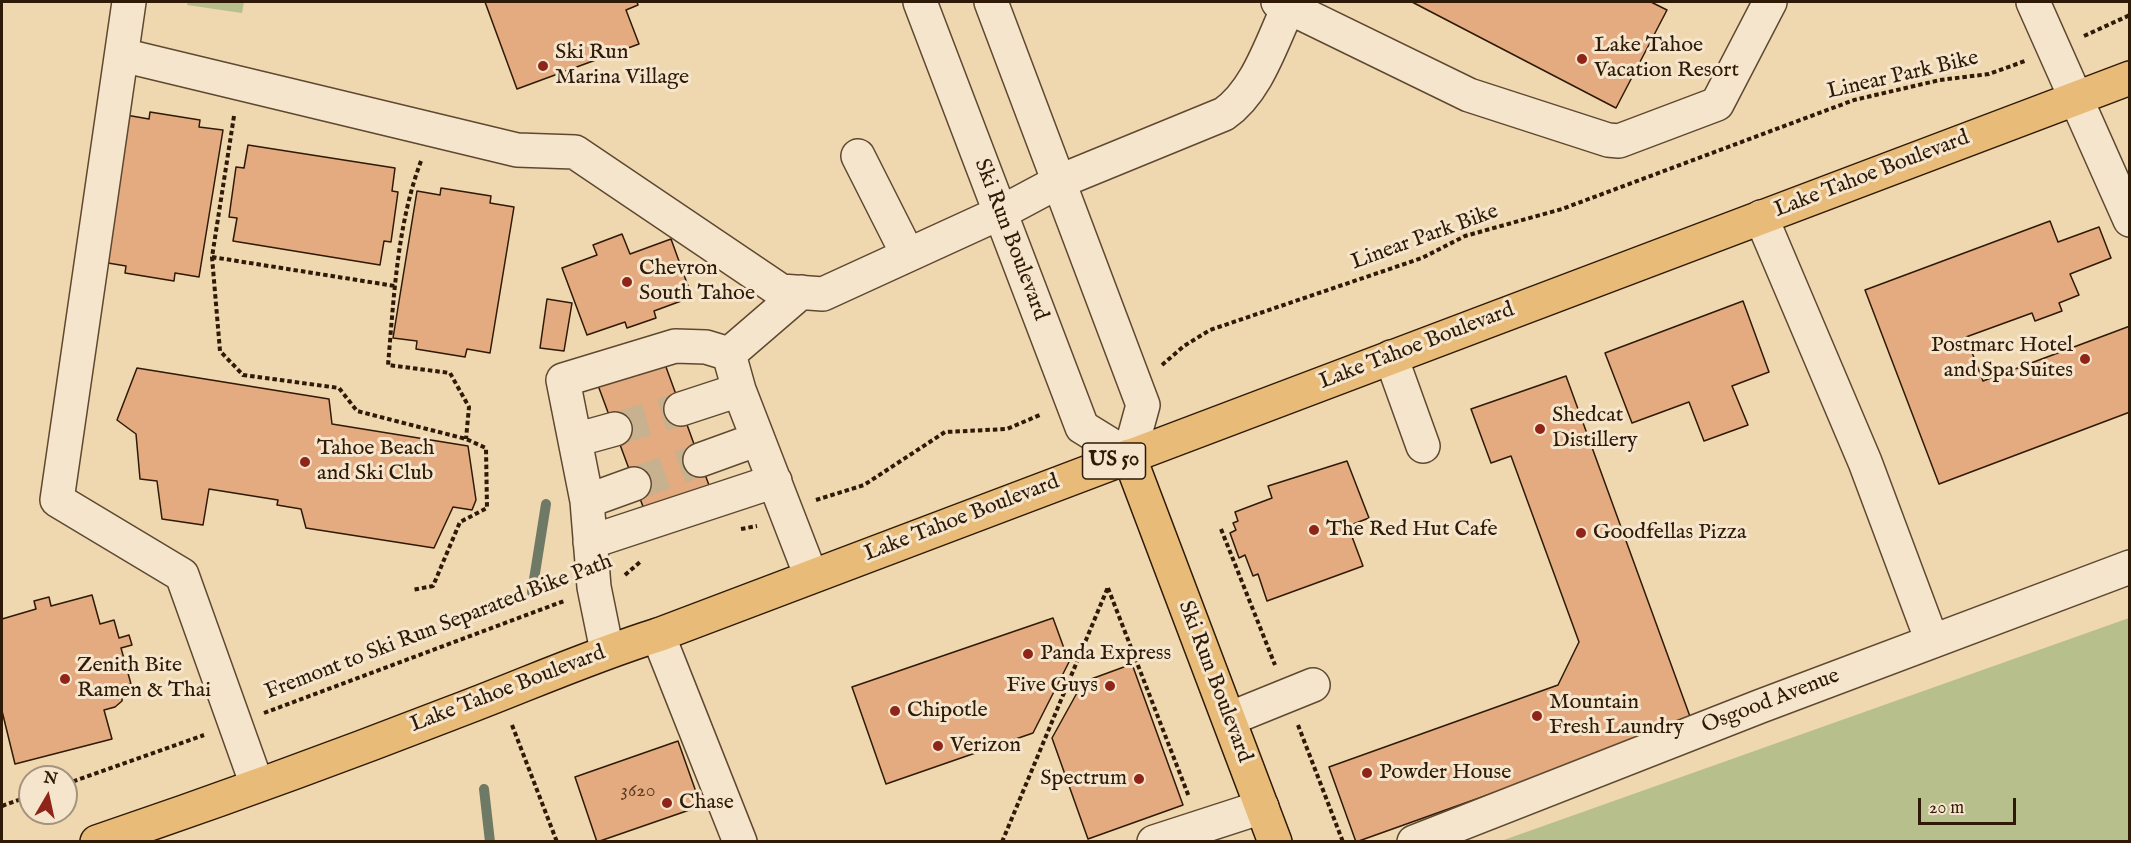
<!DOCTYPE html>
<html>
<head>
<meta charset="utf-8">
<style>
	body { margin:0 }
	#map { position:relative; width:2131px; height:843px; overflow:hidden; background:#efd7b0; font-family:"IM FELL English",serif }
	canvas { display:block }
	.frame { position:absolute; inset:0; border:3px solid #2e1a06; pointer-events:none }
	.north { position:absolute; left:18px; top:765px; width:60px; height:60px; box-sizing:border-box; background:#f5e5cc; border:2px solid #a5947d; border-radius:50%; rotate:9deg; font-size:16px; font-weight:700; line-height:24px; text-align:center; color:#2e1a06 }
	.north::after { content:''; display:block; margin:auto; width:21px; height:27px; background:#8f2418; clip-path:polygon(50% 0,100% 100%,50% 72%,0 100%) }
	.scale { position:absolute; left:1918px; top:798px; width:98px; height:27px; box-sizing:border-box; border:3px solid #2e1a06; border-top:0; padding-left:8px; font-size:18px; line-height:21px; white-space:nowrap; color:#2e1a06; -webkit-text-stroke:4px #f5e5cc; paint-order:stroke }
</style>
</head>
<body>
<div id="map">
<canvas width="2131" height="843"></canvas>
<div class="frame"></div>
<div class="north">N</div>
<div class="scale">20 m</div>
</div>
<script>
const c = document.querySelector('canvas').getContext('2d');
c.lineJoin = 'round';
function paint(path, color) { c.fillStyle = color; c.fill(path, 'evenodd'); }
function stroke(path, color, width, dash) { c.strokeStyle = color; c.lineWidth = width; c.lineCap = dash ? 'butt' : 'round'; c.setLineDash(dash || []); c.stroke(path); }
function drawText(font, color, halo, rows, align = 'center') {
  c.font = font + ' "IM FELL English",serif'; c.lineWidth = 6; c.setLineDash([]); c.textBaseline = 'middle'; c.strokeStyle = halo; c.fillStyle = color; for (const [text, x, y, turn = 0] of rows) {
    c.save(); c.translate(x, y); c.rotate((+turn || 0) * Math.PI / 180); c.textAlign = isNaN(turn) ? turn : align; if (halo) c.strokeText(text, 0, 0); c.fillText(text, 0, 0); c.restore();
  }
}
paint(new Path2D(`
	M188,2H244L242,13L187,5Z
	M2129,618V841H1501Z`), '#b7bf8d');
stroke(new Path2D(`
	M532,592L546,504
	M484,789L490,842`), '#6f7a66', 10);
const building = new Path2D(`
	M485,2H637L638,5L626,10L639,44L517,89Z
	M1412,2H1651L1667,10L1616,108Z
	M150,112L200,120L199,127L223,130L199,277L175,273L174,281L125,273L126,266L102,262L126,115L149,119Z
	M248,145L395,168L392,191L398,192L391,242L384,241L380,265L233,241L237,218L229,217L236,167L244,168Z
	M441,188L491,196L490,203L514,207L490,353L467,349L465,357L416,349L417,341L393,338L417,191L440,195Z
	M2050,221L2058,242L2099,227L2111,258L2070,274L2079,295L2059,303L2062,311L2035,321L2032,313L1966,337L1983,381L2130,326V412L1939,484L1865,290Z
	M622,234L630,254L671,239L692,297L654,311L656,318L627,328L625,322L587,335L562,268L597,255L593,245Z
	M547,299L572,303L564,351L540,348Z
	M1743,301L1769,372L1732,386L1748,425L1704,441L1689,402L1632,423L1605,353Z
	M662,356L710,488L645,512L596,380Z
	M137,368L329,399L332,424L468,446L476,500L472,510L453,507L434,548L306,528L301,509L277,505L278,500L209,489L203,525L162,519L157,481L140,479L136,434L117,420Z
	M1566,376L1692,722L1356,842L1329,767L1558,685L1579,642L1511,456L1491,463L1471,409Z
	M1347,461L1369,518L1348,526L1363,566L1267,601L1258,574L1253,576L1245,555L1239,558L1230,533L1236,530L1233,523L1238,521L1235,512L1272,498L1268,486Z
	M92,595L100,624L114,620L119,638L129,635L132,645L121,648L131,684L123,686L122,701L115,707L104,710L112,739L15,764L2,711V619L36,609L34,601L49,597L51,606Z
	M1053,618L1069,662L1033,733L886,784L852,687Z
	M1132,664L1183,805L1088,839L1052,738L1083,682Z
	M678,741L701,806L597,842L575,777Z`);
paint(building, '#e4aa80');
stroke(building, '#2e1a06', 1.5);
stroke(new Path2D(`
	M615,429L681,409
	M634,484L700,460`), '#c8b18e', 33, [33, 16]);
const minor = new Path2D(`
	M129,2L57,500L182,575L257,785
	M920,2L1082,427L1129,456L1143,405L991,2
	M1278,2L1469,95L1608,140L1619,141L1717,104L1770,2
	M2033,2L2130,220
	M122,55L517,150L575,152L781,291L823,294L1000,213L1058,182L1224,114C1257,91 1271,44 1288,8
	M858,156L908,255
	M1761,217L1865,462L1932,641
	M729,354L739,390L811,576
	M1391,357L1423,446
	M681,409L739,390
	M575,440L615,429
	M700,460L758,439
	M587,501L634,484
	M590,542L775,481
	M658,635L740,842
	M607,651L594,587L587,501L563,380L675,346L706,347L729,354L801,292
	M1229,719L1313,685
	M1154,842L1262,807
	M1414,842L1761,706L2130,567`);
const major = new Path2D(`
	M1129,456L1275,842`);
const highway = new Path2D(`
	M97,842C215,802 333,759 449,714C519,688 587,657 658,635L2130,78`);
stroke(minor, '#5e4930', 36);
stroke(major, '#2e1a06', 36);
stroke(highway, '#2e1a06', 36);
stroke(new Path2D(`
	M2084,36L2130,15
	M234,116L212,257L220,351L243,375L339,388L357,411L466,439L486,448L487,508L460,522L433,586L412,590
	M421,161C397,225 394,297 388,365L450,373L469,407L466,439
	M212,257L395,286
	M1162,365L1184,346L1210,330L1422,258L1465,236L1562,209L1854,100L1940,80L1989,74L2025,61
	M816,500L864,485L945,432L1007,429L1042,414
	M741,529L757,526
	M1221,529L1275,665
	M625,575L640,562
	M1108,588L1189,797
	M264,713L564,601
	M512,725L557,842
	M1298,725L1343,842
	M66,784L204,735
	M2,806L30,796
	M1002,842L1108,587`), '#2e1a06', 4, [4.5, 3]);
stroke(minor, '#f5e5cc', 33);
stroke(major, '#e8bc78', 33);
stroke(highway, '#e8bc78', 33);
for (const [x, y, r, color] of [
	[1582,59,6,"#8f2418"],
	[543,66,6,"#8f2418"],
	[627,282,6,"#8f2418"],
	[2085,359,6,"#8f2418"],
	[1540,429,6,"#8f2418"],
	[305,462,6,"#8f2418"],
	[1314,530,6,"#8f2418"],
	[1581,533,6,"#8f2418"],
	[1028,654,6,"#8f2418"],
	[65,679,6,"#8f2418"],
	[1110,686,6,"#8f2418"],
	[895,711,6,"#8f2418"],
	[1537,716,6,"#8f2418"],
	[938,746,6,"#8f2418"],
	[1367,773,6,"#8f2418"],
	[1139,779,6,"#8f2418"],
	[667,803,6,"#8f2418"]
]) { const dot = new Path2D(); dot.arc(x, y, r, 0, 2 * Math.PI); c.fillStyle = color; c.fill(dot); stroke(dot, '#f5e5cc', 2); }
drawText('20px', '#5c3e24', null, [
	["3620",638,792]
]);
for (const [x, y, w] of [
	[1114,461,63]
]) { const box = new Path2D(); box.roundRect(x - w / 2, y - 18, w, 36, 4.5); c.fillStyle = '#f5e5cc'; c.fill(box); stroke(box, '#2e1a06', 1.5); }
drawText('bold 21px', '#2e1a06', null, [
	["US 50",1114,461]
]);
drawText('22px', '#2e1a06', '#f5e5cc', [
	["Lake Tahoe",1594,46],
	["Vacation Resort",1594,71],
	["Ski Run",555,53],
	["Marina Village",555,78],
	["Chevron",639,269],
	["South Tahoe",639,294],
	["Postmarc Hotel",2073,346,"right"],
	["and Spa Suites",2073,371,"right"],
	["Shedcat",1552,416],
	["Distillery",1552,441],
	["Tahoe Beach",317,449],
	["and Ski Club",317,474],
	["The Red Hut Cafe",1326,530],
	["Goodfellas Pizza",1593,533],
	["Panda Express",1040,654],
	["Zenith Bite",77,666],
	["Ramen & Thai",77,691],
	["Five Guys",1098,686,"right"],
	["Mountain",1549,703],
	["Fresh Laundry",1549,728],
	["Chipotle",907,711],
	["Verizon",950,746],
	["Powder House",1379,773],
	["Spectrum",1127,779,"right"],
	["Chase",679,803]
], 'left');
drawText('22px', '#2e1a06', '#f5e5cc', [
	["Linear Park Bike",1903,76,-13],
	["Lake Tahoe Boulevard",1872,175,-21],
	["Linear Park Bike",1425,238,-20],
	["Ski Run Boulevard",1010,240,69],
	["Lake Tahoe Boulevard",1417,347,-21],
	["Lake Tahoe Boulevard",962,519,-21],
	["Fremont to Ski Run Separated Bike Path",439,628,-21],
	["Ski Run Boulevard",1214,682,69],
	["Lake Tahoe Boulevard",508,690,-21],
	["Osgood Avenue",1771,702,-21]
]);
</script>
</body>
</html>
